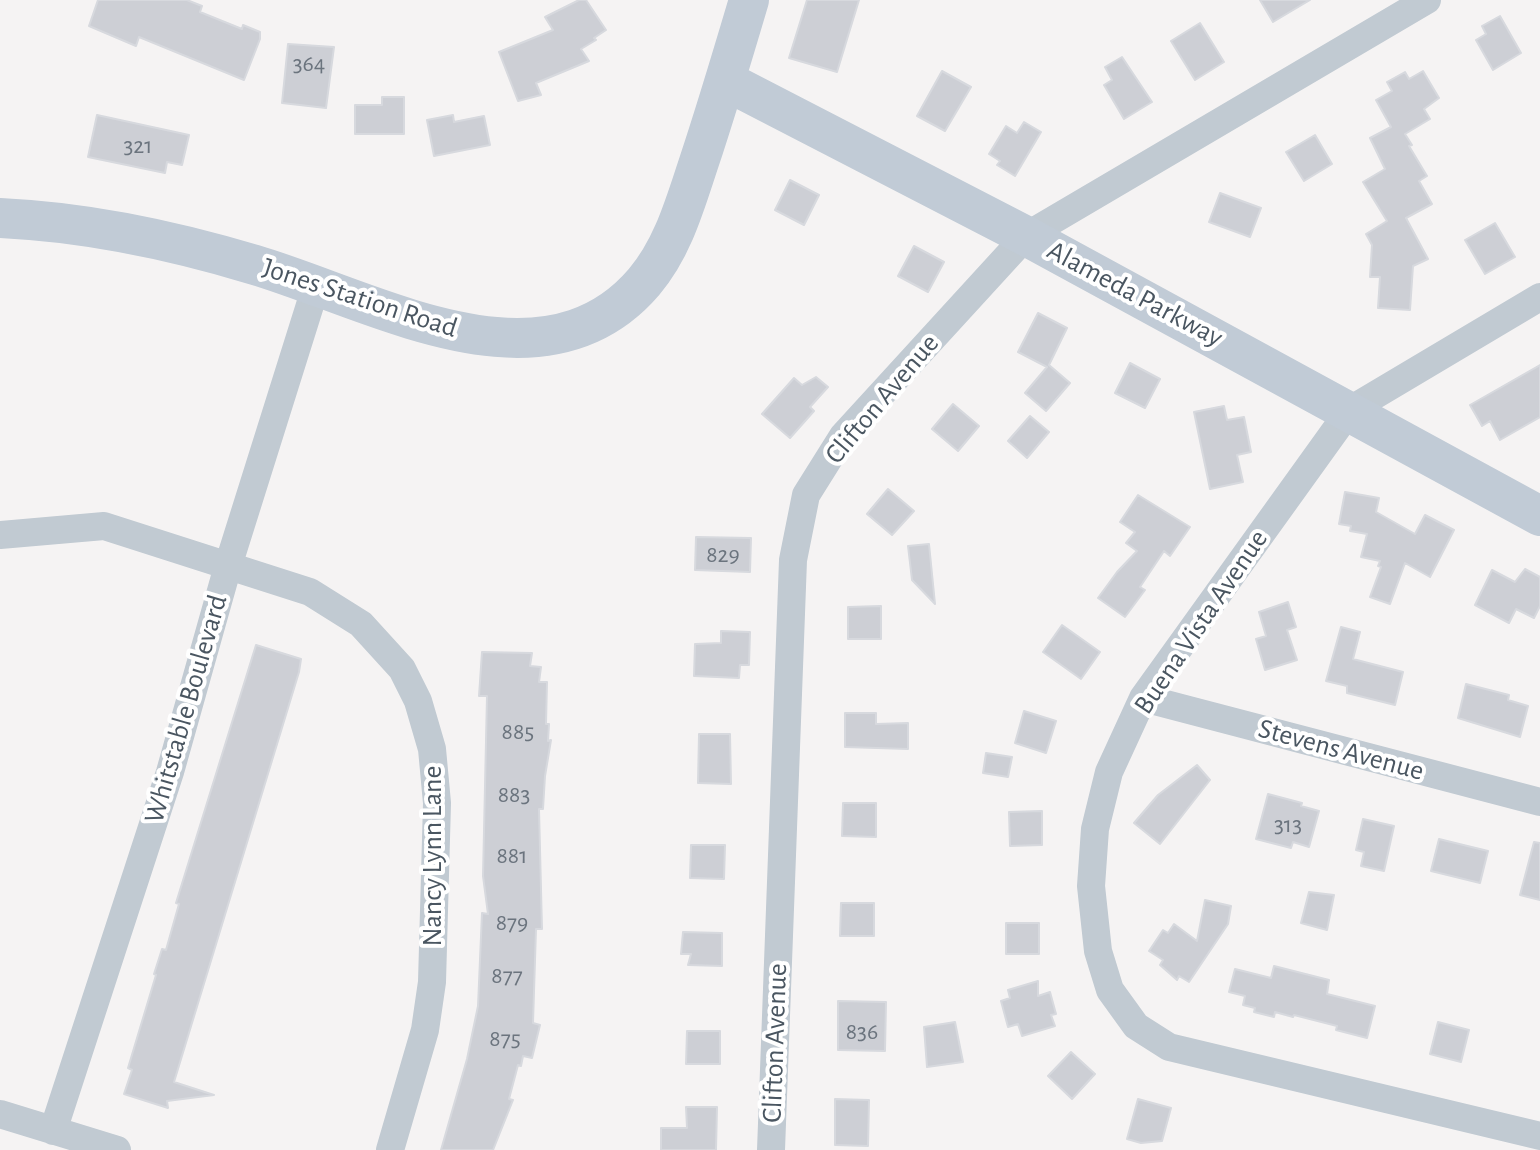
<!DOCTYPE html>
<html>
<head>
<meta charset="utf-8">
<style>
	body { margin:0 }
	canvas { display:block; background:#f5f3f3 }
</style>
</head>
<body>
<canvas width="1540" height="1150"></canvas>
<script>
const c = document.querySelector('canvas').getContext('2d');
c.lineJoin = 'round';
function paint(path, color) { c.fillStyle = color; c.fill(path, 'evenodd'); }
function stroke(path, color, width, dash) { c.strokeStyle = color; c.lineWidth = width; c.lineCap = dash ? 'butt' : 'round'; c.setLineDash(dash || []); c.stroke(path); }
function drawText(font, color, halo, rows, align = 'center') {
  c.font = font + ' "Alegreya Sans",sans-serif'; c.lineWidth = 8; c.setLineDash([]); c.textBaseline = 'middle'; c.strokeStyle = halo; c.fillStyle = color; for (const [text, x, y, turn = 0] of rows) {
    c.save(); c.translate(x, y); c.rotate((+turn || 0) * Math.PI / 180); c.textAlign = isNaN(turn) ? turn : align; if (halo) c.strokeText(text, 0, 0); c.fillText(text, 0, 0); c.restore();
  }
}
const building = new Path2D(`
	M98,0H187L202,6L200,12L242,29L243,25L260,32V39L244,80L139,37L136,46L89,26Z
	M579,0H586L606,30L594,38L596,40L581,49L589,61L536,83L541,95L518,101L499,52L553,30L545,17Z
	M807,0H859L837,72L789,58Z
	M1260,0H1310L1273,22Z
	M1500,16L1521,53L1493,70L1476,40L1486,34L1482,26Z
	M1200,23L1224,62L1195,80L1171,41Z
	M288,44L334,47L326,108L282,103Z
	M1122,57L1152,102L1124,119L1104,85L1112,80L1105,67Z
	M942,71L971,87L945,131L917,116Z
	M1423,71L1439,98L1424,109L1430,119L1405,134L1412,145L1409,146L1427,176L1419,181L1432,204L1406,218L1428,259L1413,266L1410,310L1378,308L1380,277H1370L1372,245L1366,234L1387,221L1363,182L1385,169L1370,138L1391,127L1376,100L1392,91L1387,82L1405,72L1409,79Z
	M382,97H404V134H355V105H382Z
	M97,115L189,135L182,165L167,162L165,173L88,157Z
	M453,115L454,122L484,116L490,145L434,156L427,120Z
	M1024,122L1041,132L1015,176L997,165L1000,161L989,154L1006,126L1017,133Z
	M1315,135L1332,164L1304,181L1286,152Z
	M790,180L819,195L804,225L775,210Z
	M1220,193L1261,208L1250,237L1209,222Z
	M1495,223L1515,257L1485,274L1465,240Z
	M914,246L944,262L928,292L898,276Z
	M1038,313L1067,328L1049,365L1070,383L1046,411L1025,393L1047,367L1018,352Z
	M1130,363L1160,379L1145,408L1115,393Z
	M1540,365V417L1500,440L1490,421L1482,426L1470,405Z
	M816,377L828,387L810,407L814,411L790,438L762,414L794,378L802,385Z
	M953,404L979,426L958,451L932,429Z
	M1224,406L1227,420L1244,417L1251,452L1237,455L1243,482L1210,489L1194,412Z
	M1030,416L1049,432L1027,458L1008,441Z
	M888,489L914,511L892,535L867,514Z
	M1345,492L1379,498L1376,512L1415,534L1425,515L1454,530L1430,577L1405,563L1390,604L1370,597L1381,567L1378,566L1380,561L1361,557L1367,534L1350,531L1351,526L1339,524Z
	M1138,495L1190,527L1170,556L1164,551L1140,587L1145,590L1125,617L1098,598L1117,572L1137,551L1126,543L1135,532L1120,522Z
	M696,537L751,538L750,572L695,570Z
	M929,544L935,604L912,580L908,546Z
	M1525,569L1540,577V606L1534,618L1516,609L1509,623L1475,605L1492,570L1515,582Z
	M1288,602L1296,627L1287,630L1297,660L1265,670L1256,639L1266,636L1259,612Z
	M881,606V639H848V607Z
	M1062,625L1100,652L1081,679L1043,652Z
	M1341,627L1360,632L1353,659L1403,672L1395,705L1347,693V686L1326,681Z
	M721,631L750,632L749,665H740L739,678L694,676L695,644L721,643Z
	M256,645L301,659L299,672L174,1082L214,1095L167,1101L168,1108L124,1094L132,1070L128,1068L156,975L154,974L162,949L166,950L179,904L176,903Z
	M482,652L532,653L530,666L541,667L539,682H547L546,724H549L548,741L551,740L545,776L543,809H539L542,929H536L533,1023L540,1025L532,1058L523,1056L521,1066L518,1065L509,1099L513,1100L493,1150H441L467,1059L478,1006L482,913L488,914L483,876L487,696H479Z
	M1466,684L1509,695L1508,700L1528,706L1520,737L1458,718Z
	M1024,711L1056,721L1046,753L1015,743Z
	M845,713H876V724L908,723V749L845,747Z
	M699,734H730L731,784L698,783Z
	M986,753L1012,757L1008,777L983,773Z
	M1197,765L1210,780L1160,844L1134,823L1158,795Z
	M1268,794L1302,803L1301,806L1319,811L1309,847L1293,842L1291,848L1256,839Z
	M843,803H876V837L842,836Z
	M1042,811V845L1010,846L1009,812Z
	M1363,819L1394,826L1384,871L1361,866L1364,852L1356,850Z
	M1439,839L1488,851L1480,883L1431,871Z
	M1534,842L1540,843V900L1520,895Z
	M691,845H725L724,879L690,878Z
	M1309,892L1334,895L1327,930L1301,923Z
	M1205,900L1231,906L1228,924L1189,982L1179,976L1177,980L1160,965L1163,960L1149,951L1163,930L1168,933L1174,924L1197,941Z
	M841,903H874V936H840Z
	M1006,923H1039V954H1006Z
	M683,932L722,933V966L688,965L691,954H681Z
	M1274,966L1329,980L1327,994L1375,1006L1367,1038L1336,1030L1337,1026L1294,1015L1293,1017L1275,1012L1274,1017L1254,1012L1255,1008L1243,1005L1245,996L1229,992L1235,969L1271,978Z
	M1038,981V996L1050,992L1056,1014L1051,1015L1055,1026L1022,1036L1018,1024L1008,1027L1001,1001L1010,998L1008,990Z
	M838,1001L886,1002L885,1051L838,1050Z
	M955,1022L963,1062L927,1067L924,1027Z
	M1438,1022L1469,1030L1461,1062L1430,1054Z
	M687,1031H720V1064H686Z
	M1071,1052L1095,1074L1072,1099L1048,1076Z
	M835,1099L869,1100L868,1146L835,1145Z
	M1138,1099L1171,1108L1162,1141L1141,1143L1127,1139Z
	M686,1107H717L716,1150H661V1128H687Z`);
paint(building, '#cdcfd5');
stroke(building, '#d7d9de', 2);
stroke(new Path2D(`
	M1540,297L1350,410L1143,698L1109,772L1095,829L1091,886L1098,951L1110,990L1136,1026L1169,1047L1540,1136
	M0,535L104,526L310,592L361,624L402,669L418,701L432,749L437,803L432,982L425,1030L390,1150
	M1143,698L1540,802
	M0,1114L117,1150
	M53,1131L170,772L228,566L316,286
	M771,1150L793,560L806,495L843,436L1026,236L1427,0`), '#c1cad2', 28);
stroke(new Path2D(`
	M726,81L1026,236L1540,516
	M0,218C87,222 172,240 255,265C373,300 543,400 644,282C673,248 685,204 699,162C717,108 733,54 749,0`), '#c1cbd6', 40);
drawText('24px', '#6b747e', null, [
	["364",309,64],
	["321",138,146],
	["829",723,555],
	["885",518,732],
	["883",514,795],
	["313",1288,825],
	["881",512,856],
	["879",512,923],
	["877",507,976],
	["836",862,1032],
	["875",505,1039]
]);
drawText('28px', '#4a5661', '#fff', [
	["Alameda Parkway",1135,294,28],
	["Jones Station Road",360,298,18],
	["Clifton Avenue",882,399,-50],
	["Buena Vista Avenue",1201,622,-56],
	["Whitstable Boulevard",186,709,-74],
	["Stevens Avenue",1341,750,15],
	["Nancy Lynn Lane",433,856,-90],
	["Clifton Avenue",775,1043,-88]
]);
</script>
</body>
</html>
